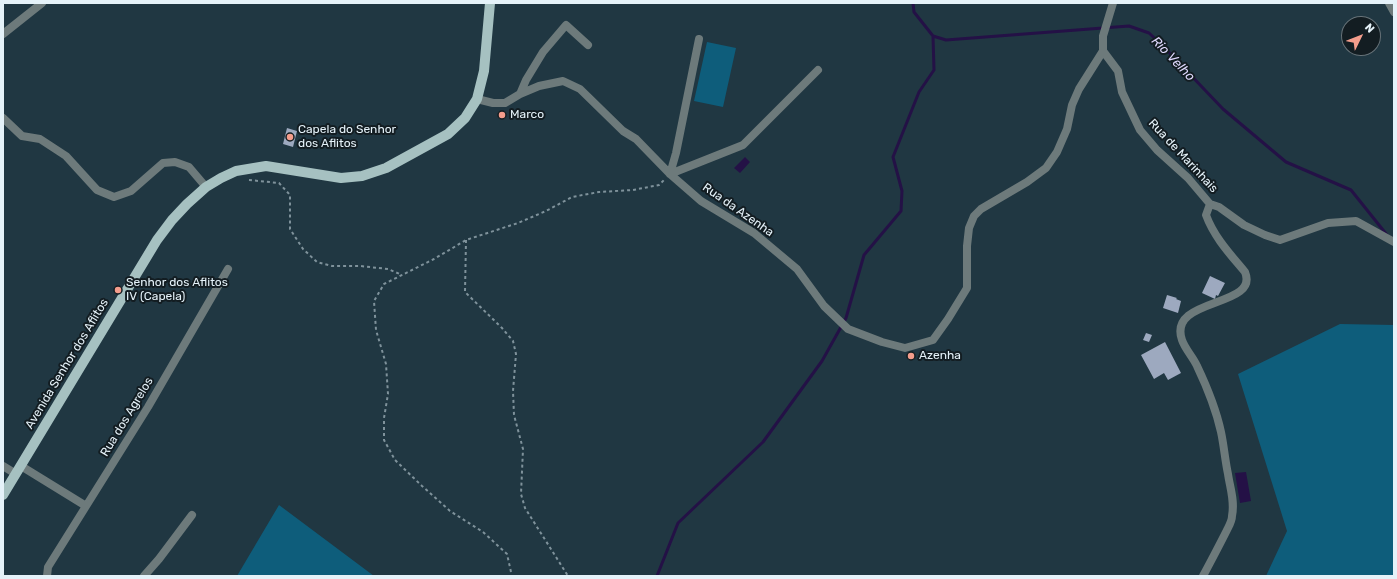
<!DOCTYPE html>
<html>
<head>
<meta charset="utf-8">
<style>
	body { margin:0 }
	#map { position:relative; width:1397px; height:579px; overflow:hidden; background:#203742; font-family:Rubik,sans-serif }
	canvas { display:block }
	.frame { position:absolute; inset:0; border:4px solid #e5f2f9; pointer-events:none }
	.north { position:absolute; left:1341px; top:16px; width:40px; height:40px; box-sizing:border-box; background:#131d22; border:1px solid #677278; border-radius:50%; rotate:47deg; font-size:11px; font-weight:700; line-height:16px; text-align:center; color:#e5f2f9 }
	.north::after { content:''; display:block; margin:auto; width:14px; height:18px; background:#f49d8c; clip-path:polygon(50% 0,100% 100%,50% 72%,0 100%) }
</style>
</head>
<body>
<div id="map">
<canvas width="1397" height="579"></canvas>
<div class="frame"></div>
<div class="north">N</div>
</div>
<script>
const c = document.querySelector('canvas').getContext('2d');
c.lineJoin = 'round';
function paint(path, color) { c.fillStyle = color; c.fill(path, 'evenodd'); }
function stroke(path, color, width, dash) { c.strokeStyle = color; c.lineWidth = width; c.lineCap = dash ? 'butt' : 'round'; c.setLineDash(dash || []); c.stroke(path); }
function drawText(font, color, halo, rows, align = 'center') {
  c.font = font + ' Rubik,sans-serif'; c.lineWidth = 4; c.setLineDash([]); c.textBaseline = 'middle'; c.strokeStyle = halo; c.fillStyle = color; for (const [text, x, y, turn = 0] of rows) {
    c.save(); c.translate(x, y); c.rotate((+turn || 0) * Math.PI / 180); c.textAlign = isNaN(turn) ? turn : align; if (halo) c.strokeText(text, 0, 0); c.fillText(text, 0, 0); c.restore();
  }
}
paint(new Path2D(`
	M707,42L736,48L723,107L694,101Z
	M1340,324L1394,325V576H1266L1287,531L1238,374Z
	M279,505L374,576H237Z`), '#0e5d7b');
paint(new Path2D(`
	M745,157L750,162L740,173L734,168Z
	M1246,472L1251,501L1240,503L1235,473Z`), '#241146');
stroke(new Path2D(`
	M913,3L914,12L933,36L946,40L1129,26L1149,33L1162,45L1223,109L1286,162L1351,190L1387,235
	M657,576L678,523L763,442L822,361L846,318L864,255L901,211L902,191L893,157L919,92L934,70L933,36`), '#241146', 3);
paint(new Path2D(`
	M287,128L297,131L293,147L283,144Z
	M1210,276L1225,283L1218,296L1216,295L1215,299L1202,293Z
	M1167,295L1177,298L1176,299L1181,301L1178,313L1163,308Z
	M1146,333L1152,335L1149,342L1143,340Z
	M1165,342L1181,373L1168,380L1164,373L1154,379L1141,355Z`), '#9da9bf');
stroke(new Path2D(`
	M249,180L279,183L290,195V229L303,249L317,262L332,266H360L388,269L402,275
	M466,240L465,292L502,328L513,341L516,354L513,391L514,415L523,449L521,494L525,508L568,576
	M511,572L507,554L483,532L450,511L422,486L395,460L384,440V418L388,394L386,364L376,330L374,301L384,284L434,259L466,240L518,223L546,211L572,197L599,192L633,190L659,185L665,179`), '#7f929b', 2, [3, 3]);
stroke(new Path2D(`
	M1389,3L1394,12
	M3,34L42,3
	M1103,51L1118,71L1122,92L1140,130L1157,150L1188,178L1210,204L1219,207L1244,225L1265,235L1280,240L1328,223L1356,221L1394,242
	M520,94L526,80L543,52L566,25L588,45
	M477,99L493,103H505L520,94L539,86L563,81L580,89L623,131L636,139L670,174L701,201L754,233L797,269L824,306L848,329L882,342L905,348L933,340L948,319L967,288V246L969,228L974,216L981,209L1027,182L1046,168L1057,152L1067,129L1072,105L1079,89L1103,51V36L1113,3
	M3,118L22,136L40,139L66,156L97,190L114,197L131,191L163,163L175,162L189,167L206,187
	M670,174L743,145L818,70
	M670,174L676,153L699,39
	M3,466L16,474
	M21,466L86,506
	M47,576L48,567L148,407L228,269
	M144,576L159,559L192,515
	M1203,576C1211,561 1219,546 1227,530C1229,526 1232,521 1232,516C1235,501 1230,488 1228,474C1225,460 1224,446 1221,432C1216,409 1207,387 1197,366C1193,357 1185,349 1182,340C1167,297 1260,308 1245,272C1230,254 1214,237 1206,215L1210,204`), '#6d7a7b', 8);
stroke(new Path2D(`
	M3,495L157,240L172,220L187,204L206,187L221,178L236,171L266,166L341,178L362,176L386,168L448,134L465,118L477,99L484,71L490,3`), '#a6c1c1', 10);
for (const [x, y, r, color] of [
	[502,115,4,"#f49d8c"],
	[290,137,4,"#f49d8c"],
	[118,290,4,"#f49d8c"],
	[911,356,4,"#f49d8c"]
]) { const dot = new Path2D(); dot.arc(x, y, r, 0, 2 * Math.PI); c.fillStyle = color; c.fill(dot); stroke(dot, '#131d22', 1.5); }
drawText('12px', '#e5f2f9', '#131d22', [
	["Marco",510,115],
	["Capela do Senhor",298,130],
	["dos Aflitos",298,144],
	["Senhor dos Aflitos",126,283],
	["IV (Capela)",126,297],
	["Azenha",919,356]
], 'left');
drawText('12px', '#e5f2f9', '#131d22', [
	["Rua de Marinhais",1183,156,47],
	["Rua da Azenha",738,210,35],
	["Avenida Senhor dos Aflitos",67,364,-59],
	["Rua dos Agrelos",127,417,-59]
]);
drawText('italic 13px', '#dfd8fc', '#131d22', [
	["Rio Velho",1173,59,46]
]);
</script>
</body>
</html>
